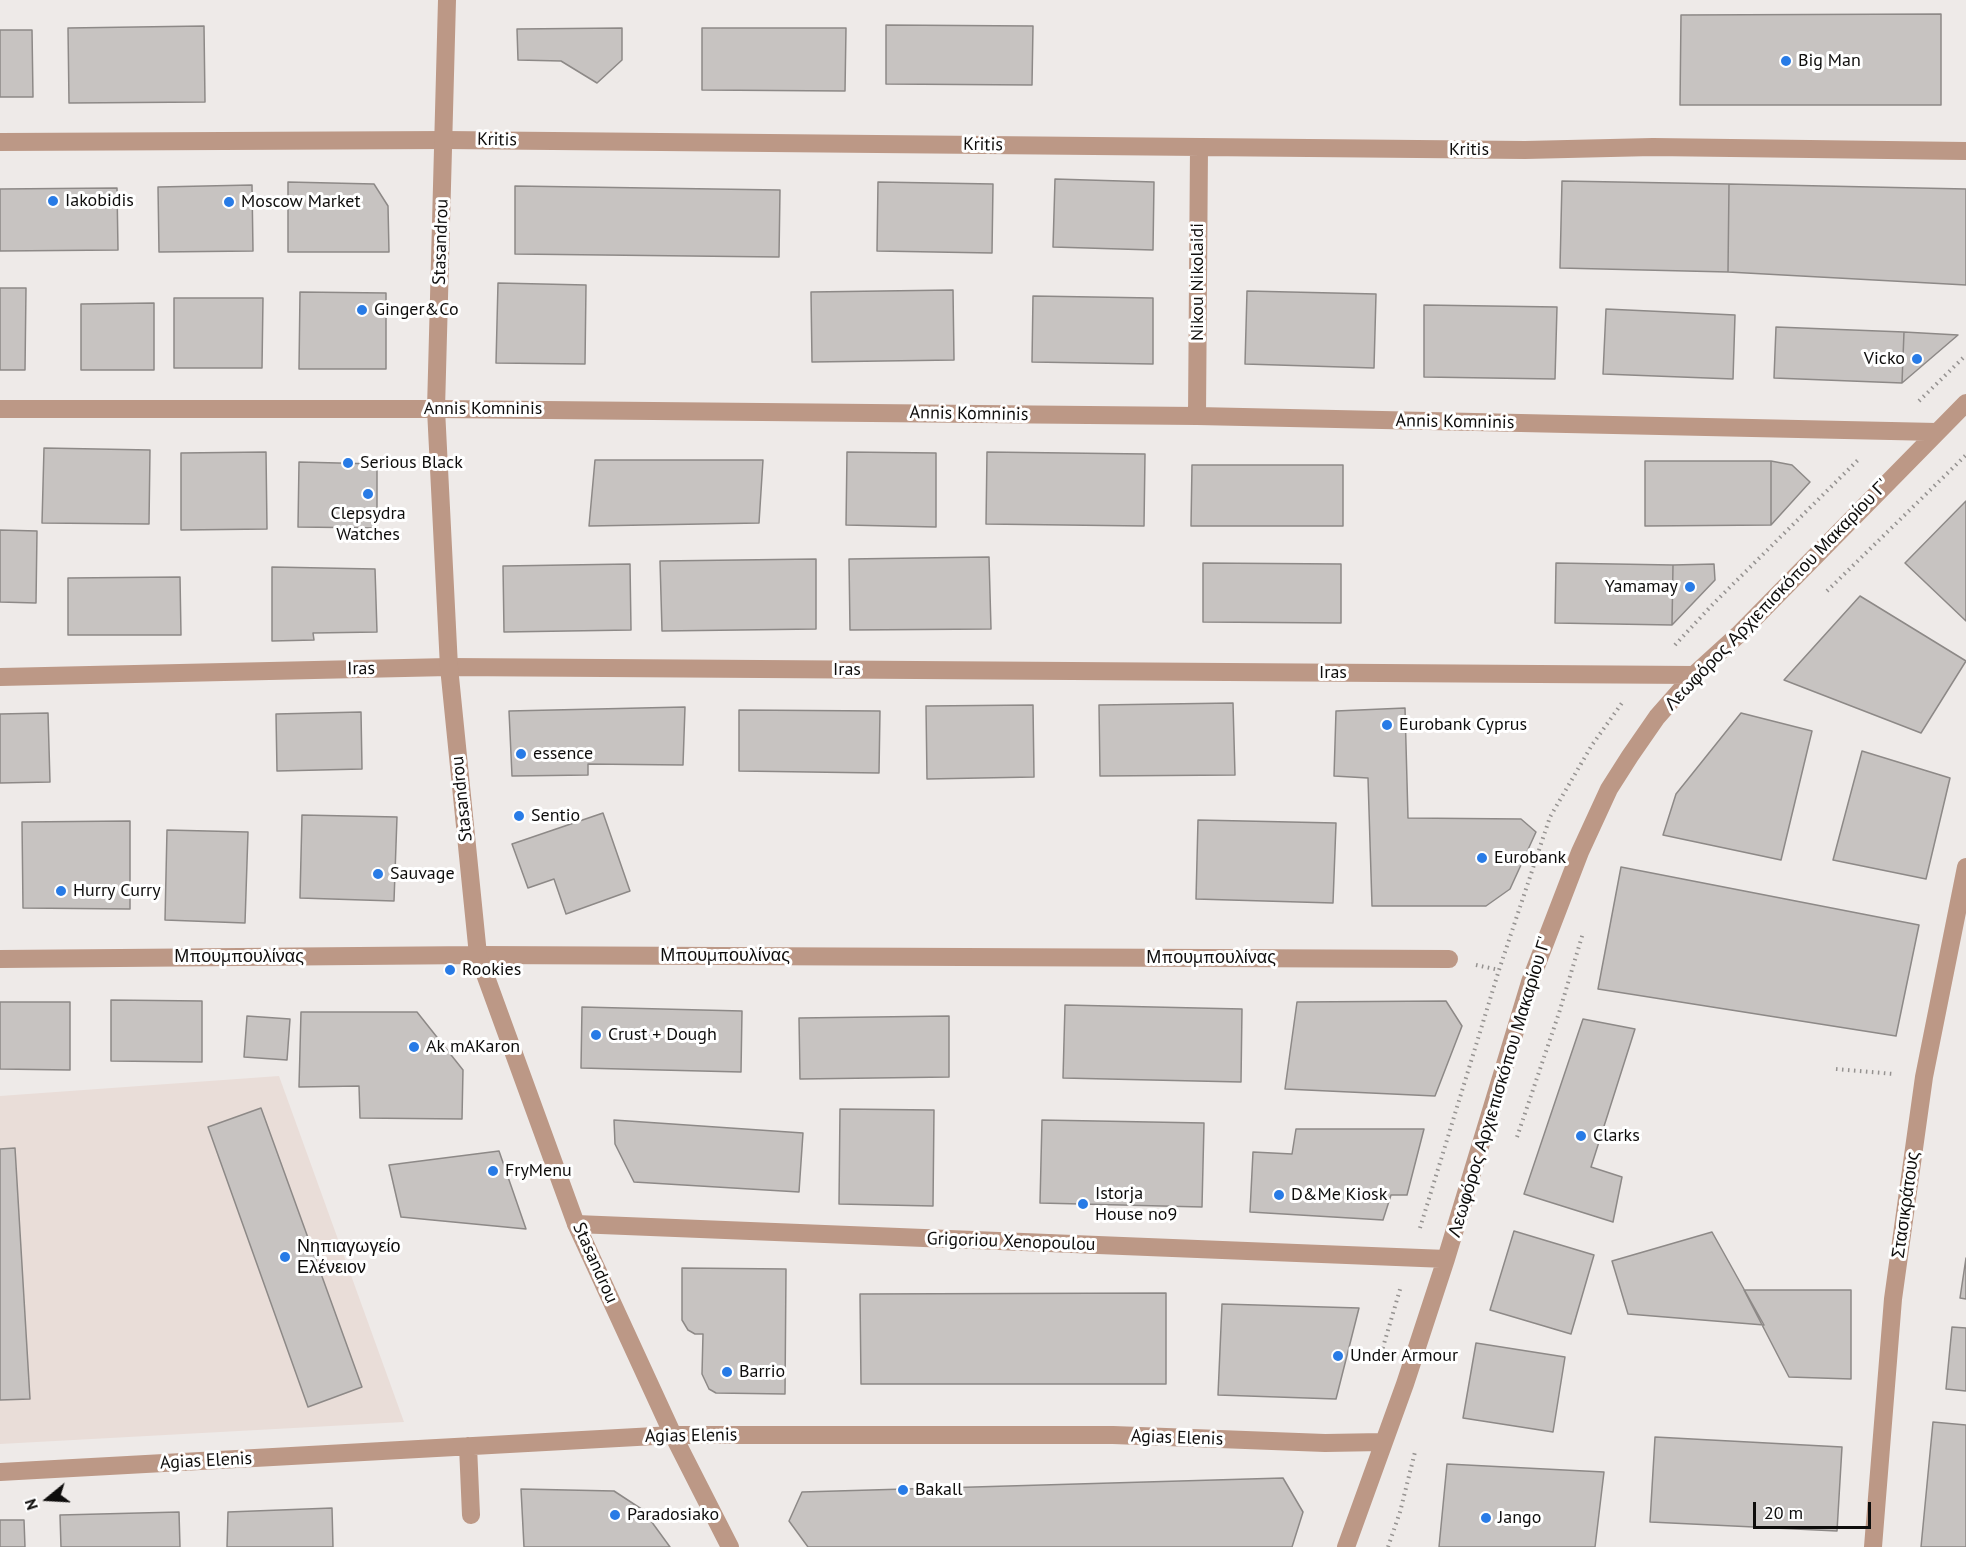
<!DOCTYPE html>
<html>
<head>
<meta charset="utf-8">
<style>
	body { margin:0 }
	#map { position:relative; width:1966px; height:1547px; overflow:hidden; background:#eeeae8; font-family:"PT Sans",sans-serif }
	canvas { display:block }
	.north { position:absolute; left:18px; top:1469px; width:60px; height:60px; -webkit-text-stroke:4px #fff; paint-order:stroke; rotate:252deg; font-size:16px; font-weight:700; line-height:24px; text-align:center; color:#0e0d0c }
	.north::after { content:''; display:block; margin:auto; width:21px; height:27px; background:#0e0d0c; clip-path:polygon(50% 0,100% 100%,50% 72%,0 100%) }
	.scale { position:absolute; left:1753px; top:1502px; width:118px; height:27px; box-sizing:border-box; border:3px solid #0e0d0c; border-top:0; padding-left:8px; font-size:18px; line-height:21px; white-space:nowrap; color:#0e0d0c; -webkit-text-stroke:4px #fff; paint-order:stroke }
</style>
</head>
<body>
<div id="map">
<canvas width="1966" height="1547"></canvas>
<div class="north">N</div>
<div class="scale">20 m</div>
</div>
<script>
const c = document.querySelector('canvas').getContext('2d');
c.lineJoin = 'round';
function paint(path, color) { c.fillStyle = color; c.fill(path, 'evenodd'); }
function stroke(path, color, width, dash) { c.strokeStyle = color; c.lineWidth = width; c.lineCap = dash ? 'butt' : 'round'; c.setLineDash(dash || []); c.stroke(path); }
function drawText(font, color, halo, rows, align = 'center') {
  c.font = font + ' "PT Sans",sans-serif'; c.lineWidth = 6; c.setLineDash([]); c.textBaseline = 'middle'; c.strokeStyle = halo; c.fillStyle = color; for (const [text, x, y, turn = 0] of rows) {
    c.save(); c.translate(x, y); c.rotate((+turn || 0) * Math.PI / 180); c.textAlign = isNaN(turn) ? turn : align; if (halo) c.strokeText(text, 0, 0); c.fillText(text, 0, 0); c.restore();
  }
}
paint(new Path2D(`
	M279,1076L404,1422L0,1444V1096Z`), '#e9ddd8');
const building = new Path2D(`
	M1941,14V105H1680L1681,15Z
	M886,25L1033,26L1032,85L886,84Z
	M204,26L205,102L69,103L68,28Z
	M622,28V60L597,83L561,61L518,60L517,29Z
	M702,28H846L845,91L702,90Z
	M0,30H32L33,97H0Z
	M1055,179L1154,182L1153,250L1053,247Z
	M1562,181L1729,184L1728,272L1560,268Z
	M288,182L374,184L388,206L389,252H288Z
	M878,182L993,184L992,253L877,251Z
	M1729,184L1966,189V285L1728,272Z
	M252,185L253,251L159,252L158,187Z
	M515,186L780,190L779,257L515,254Z
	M117,188L118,250L0,251V189Z
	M498,283L586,285L585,364L496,363Z
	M0,288H26L25,370H0Z
	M953,290L954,360L812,362L811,292Z
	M1247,291L1376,294L1374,368L1245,364Z
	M300,292L386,293V369H299Z
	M1033,296L1153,298V364L1032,362Z
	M174,298H263L262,368H174Z
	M154,303V370H81V304Z
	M1424,305L1557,307L1555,379L1424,377Z
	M1606,309L1735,315L1733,379L1603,374Z
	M1776,327L1904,332L1902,383L1774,378Z
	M1904,332L1958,335L1902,383Z
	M44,448L150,450L149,524L42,523Z
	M266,452L267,529L181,530V453Z
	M847,452L936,453V527L846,525Z
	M987,452L1145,454L1144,526L986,524Z
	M595,460H763L759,523L589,526Z
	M1645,461H1771V525L1645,526Z
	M1771,461L1792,465L1810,482L1771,525Z
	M299,462L377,464V528L298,527Z
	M1192,465H1343V526H1191Z
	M1966,501V621L1905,563Z
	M0,530L37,531L36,603L0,602Z
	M989,557L991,629L850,630L849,559Z
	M816,559V629L662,631L660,561Z
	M1203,563L1341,564V623L1203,622Z
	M1556,563L1673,565L1672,625L1555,623Z
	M630,564L631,630L504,632L503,566Z
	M1714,564L1715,580L1672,625L1673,565Z
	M272,567L375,569L377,632L313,633L314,640L272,641Z
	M180,577L181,635H68V578Z
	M1860,596L1966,661L1921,733L1784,680Z
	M1233,703L1235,775L1100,776L1099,705Z
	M1033,705L1034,777L927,779L926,706Z
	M685,707L683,765L588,764V775L512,776L509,711Z
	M1405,708L1408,818L1521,819L1536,832L1510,889L1486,906H1372L1368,778L1334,776L1336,711Z
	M739,710L880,711L879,773L739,771Z
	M361,712L362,769L277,771L276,714Z
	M48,713L50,782L0,783V714Z
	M1741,713L1812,731L1781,860L1663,835L1676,794Z
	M1862,751L1950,778L1926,879L1833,860Z
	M603,813L630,891L566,914L554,879L528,888L512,844Z
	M302,815L397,817L394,901L300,898Z
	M1198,820L1336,823L1333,903L1196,899Z
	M130,821V909L23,908L22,822Z
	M167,830L248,832L245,923L165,920Z
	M1621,867L1919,925L1896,1036L1598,989Z
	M111,1000L202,1001V1062L111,1061Z
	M1446,1001L1462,1026L1435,1096L1285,1089L1297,1002Z
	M0,1002H70V1070L0,1069Z
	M1065,1005L1242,1009L1241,1082L1063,1078Z
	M582,1007L742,1011L741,1072L581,1068Z
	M301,1012H417L463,1070L462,1119L360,1118L359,1086L299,1087Z
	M247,1016L290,1019L287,1060L244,1057Z
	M949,1016V1077L800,1079L799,1018Z
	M1583,1019L1635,1029L1591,1167L1622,1177L1613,1222L1524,1194Z
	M261,1108L362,1387L308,1407L208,1127Z
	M840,1109L934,1110L933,1206L839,1204Z
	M614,1120L803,1133L799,1192L634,1182L615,1144Z
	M1042,1120L1204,1123L1202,1207L1040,1203Z
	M1296,1129H1424L1407,1195H1391L1383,1220L1250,1212L1253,1152L1292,1154Z
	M15,1148L30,1399L0,1400V1149Z
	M499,1151L526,1229L401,1217L389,1165Z
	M1514,1231L1594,1255L1571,1334L1490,1310Z
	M1712,1232L1764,1325L1628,1314L1612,1261Z
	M1966,1258V1299L1960,1298Z
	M682,1268L786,1269L785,1394L716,1393L709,1389L702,1374L703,1334H695L688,1330L682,1320Z
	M1744,1290H1851V1379L1789,1377Z
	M1166,1293V1384H861L860,1294Z
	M1222,1304L1359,1308L1336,1399L1218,1395Z
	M1952,1327L1966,1328V1391L1946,1389Z
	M1476,1343L1565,1357L1553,1432L1463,1418Z
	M1933,1422L1966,1425V1547H1921Z
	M1655,1437L1842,1447L1837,1531L1650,1522Z
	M1447,1464L1604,1472L1595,1547H1439Z
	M1283,1478L1303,1512L1292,1547H808L789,1521L802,1492Z
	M521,1489L614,1491L643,1510L670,1547H524Z
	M332,1508L333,1547H227L228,1512Z
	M179,1512L180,1547H61L60,1515Z
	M0,1520H24L25,1547H0Z`);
paint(building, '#c7c3c1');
stroke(building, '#8d8987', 1.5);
stroke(new Path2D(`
	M1919,401L1966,355
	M1827,591L1966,455
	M1675,645L1713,604L1858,460
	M1476,965L1499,970
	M1836,1069L1894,1074
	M1517,1137L1559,1013L1583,933
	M1420,1228L1499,970L1550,817L1592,745L1622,703
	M1381,1354L1401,1286
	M1388,1547L1400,1512L1415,1452`), '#959290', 4, [1.5, 4.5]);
stroke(new Path2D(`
	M0,142L445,140L1525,150L1653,147L1966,151
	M0,409H436L1197,416L1937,432
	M1197,416L1199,147
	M0,677L449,667L1694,675
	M478,955L1449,959
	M576,1224L1446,1259
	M673,1435L730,1547
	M468,1446L471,1515
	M0,1472L673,1435H1113L1325,1443L1383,1442
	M1346,1547L1405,1384L1446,1259L1530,982L1580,852L1609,789L1630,756L1657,717L1694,675L1738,635L1966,403
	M1873,1547L1893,1299L1924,1077L1966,867`), '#bc9886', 18);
stroke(new Path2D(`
	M447,0L436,409L449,667L478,955L576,1224L673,1435
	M0,959L478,955`), '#bc9886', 18);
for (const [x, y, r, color] of [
	[1786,61,6,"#287be6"],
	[53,201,6,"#287be6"],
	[229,202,6,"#287be6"],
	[362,310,6,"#287be6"],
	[1917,359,6,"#287be6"],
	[348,463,6,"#287be6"],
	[368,494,6,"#287be6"],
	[1690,587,6,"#287be6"],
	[1387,725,6,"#287be6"],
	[521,754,6,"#287be6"],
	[519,816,6,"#287be6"],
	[1482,858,6,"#287be6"],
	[378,874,6,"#287be6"],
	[61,891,6,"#287be6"],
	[450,970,6,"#287be6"],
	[596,1035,6,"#287be6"],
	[414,1047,6,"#287be6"],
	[1581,1136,6,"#287be6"],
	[493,1171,6,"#287be6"],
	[1279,1195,6,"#287be6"],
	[1083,1204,6,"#287be6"],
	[285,1257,6,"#287be6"],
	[1338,1356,6,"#287be6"],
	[727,1372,6,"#287be6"],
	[903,1490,6,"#287be6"],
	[615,1515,6,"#287be6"],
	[1486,1518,6,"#287be6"]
]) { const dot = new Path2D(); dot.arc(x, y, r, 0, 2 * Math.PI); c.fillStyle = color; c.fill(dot); stroke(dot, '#fff', 2); }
drawText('18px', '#0e0d0c', '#fff', [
	["Big Man",1798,61],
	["Iakobidis",65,201],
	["Moscow Market",241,202],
	["Ginger&Co",374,310],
	["Vicko",1905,359,"right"],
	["Serious Black",360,463],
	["Clepsydra",368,514,"center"],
	["Watches",368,535,"center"],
	["Yamamay",1678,587,"right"],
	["Eurobank Cyprus",1399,725],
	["essence",533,754],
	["Sentio",531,816],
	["Eurobank",1494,858],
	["Sauvage",390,874],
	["Hurry Curry",73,891],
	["Rookies",462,970],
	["Crust + Dough",608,1035],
	["Ak mAKaron",426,1047],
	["Clarks",1593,1136],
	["FryMenu",505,1171],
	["Istorja",1095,1194],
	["House no9",1095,1215],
	["D&Me Kiosk",1291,1195],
	["Νηπιαγωγείο",297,1247],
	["Ελένειον",297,1268],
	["Under Armour",1350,1356],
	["Barrio",739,1372],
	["Bakall",915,1490],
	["Paradosiako",627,1515],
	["Jango",1498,1518]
], 'left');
drawText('18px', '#0e0d0c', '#fff', [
	["Kritis",497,140,1],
	["Kritis",983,145,1],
	["Kritis",1469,150],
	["Stasandrou",441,242,-88],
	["Nikou Nikolaidi",1198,282,-90],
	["Annis Komninis",483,409],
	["Annis Komninis",969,414,1],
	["Annis Komninis",1455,422,1],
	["Λεωφόρος Αρχιεπισκόπου Μακαρίου Γ'",1777,595,-46],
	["Iras",361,669,-1],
	["Iras",847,670],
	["Iras",1333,673],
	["Stasandrou",462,799,-96],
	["Μπουμπουλίνας",725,956],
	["Μπουμπουλίνας",239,957],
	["Μπουμπουλίνας",1211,958],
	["Λεωφόρος Αρχιεπισκόπου Μακαρίου Γ'",1500,1087,-73],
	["Στασικράτους",1906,1205,-82],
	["Grigoriou Xenopoulou",1011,1242,2],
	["Stasandrou",595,1263,66],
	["Agias Elenis",691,1436,-1],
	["Agias Elenis",1177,1438,2],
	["Agias Elenis",206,1461,-3]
]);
</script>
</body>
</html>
